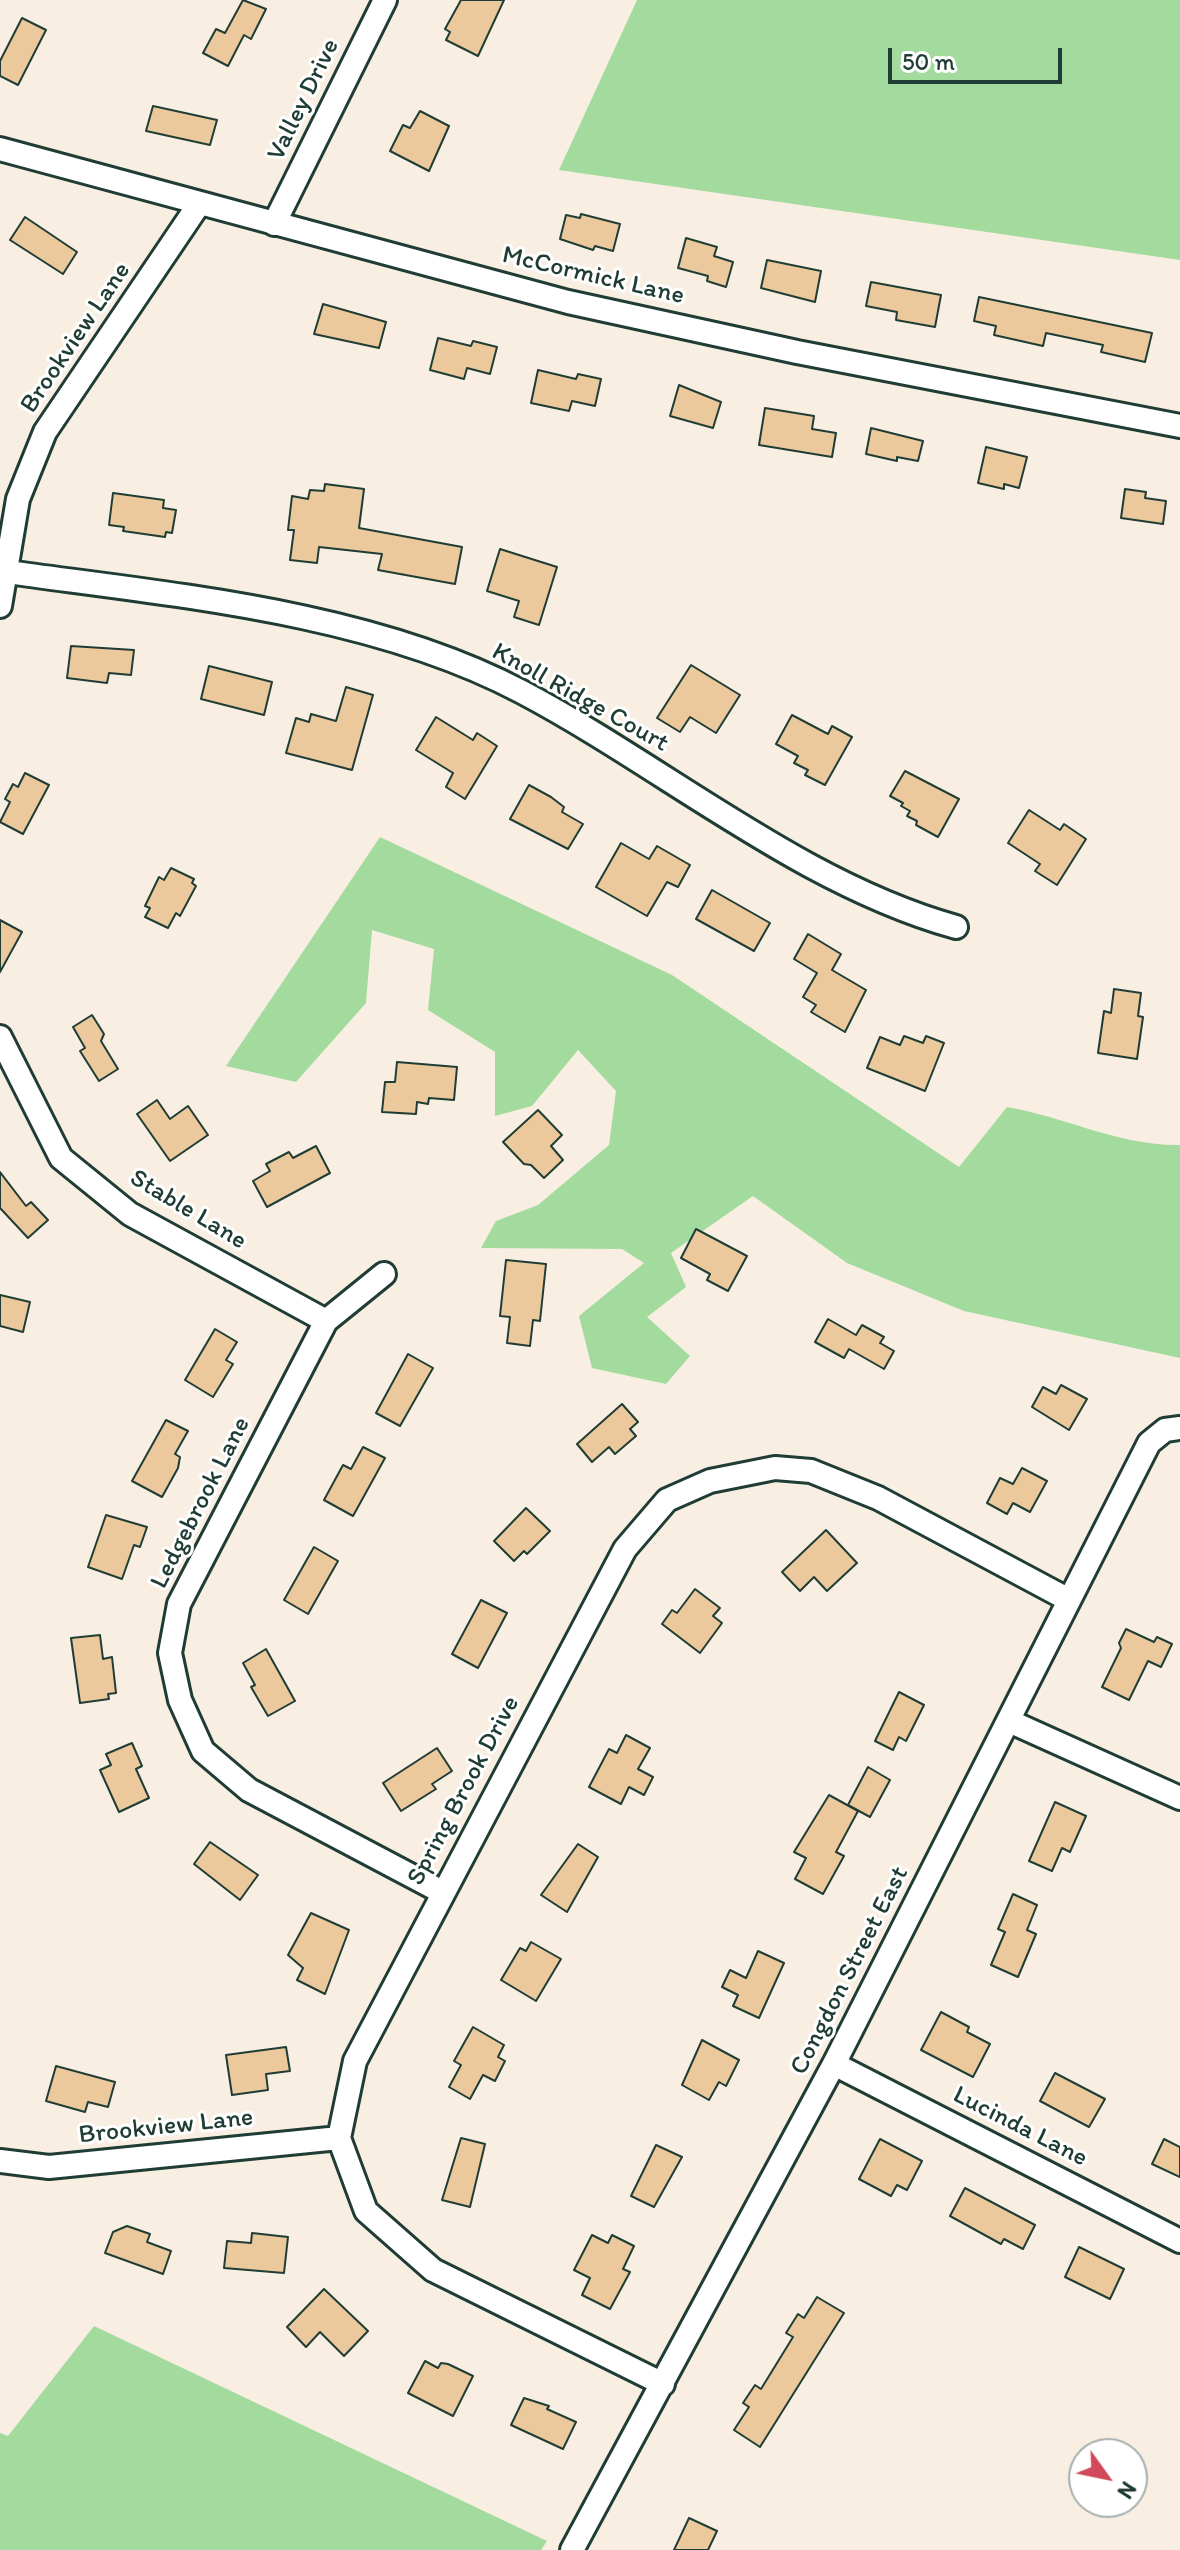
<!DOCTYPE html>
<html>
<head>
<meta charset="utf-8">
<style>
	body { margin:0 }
	#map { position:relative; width:1180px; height:2550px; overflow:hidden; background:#f9eee2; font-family:Itim,sans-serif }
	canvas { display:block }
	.north { position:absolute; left:1068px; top:2438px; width:80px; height:80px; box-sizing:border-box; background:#fff; border:2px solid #a5b1ae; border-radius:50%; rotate:123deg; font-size:22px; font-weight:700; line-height:32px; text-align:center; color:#1f3d34 }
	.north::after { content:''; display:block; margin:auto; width:28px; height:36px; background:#d1495b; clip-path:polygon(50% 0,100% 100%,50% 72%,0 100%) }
	.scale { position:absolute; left:888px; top:48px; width:174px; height:36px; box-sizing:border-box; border:4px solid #1f3d34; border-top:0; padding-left:10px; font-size:24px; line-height:28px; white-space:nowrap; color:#1f3d34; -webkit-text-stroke:6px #fff; paint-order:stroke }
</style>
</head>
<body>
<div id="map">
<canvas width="1180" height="2550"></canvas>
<div class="north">N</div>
<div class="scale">50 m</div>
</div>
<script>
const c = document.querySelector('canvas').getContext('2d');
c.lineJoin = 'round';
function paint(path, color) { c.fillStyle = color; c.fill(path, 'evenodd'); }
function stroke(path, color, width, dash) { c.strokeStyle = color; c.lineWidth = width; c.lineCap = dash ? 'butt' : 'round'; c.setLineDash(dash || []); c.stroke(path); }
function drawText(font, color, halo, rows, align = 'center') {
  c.font = font + ' Itim,sans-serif'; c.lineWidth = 6; c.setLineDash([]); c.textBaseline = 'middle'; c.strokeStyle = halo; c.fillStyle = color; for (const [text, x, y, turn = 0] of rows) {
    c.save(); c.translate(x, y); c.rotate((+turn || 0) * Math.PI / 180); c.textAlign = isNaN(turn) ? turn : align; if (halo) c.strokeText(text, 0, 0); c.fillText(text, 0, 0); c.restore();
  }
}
paint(new Path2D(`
	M637,0H1180V260L559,170Z
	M380,837L672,975L959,1167L1007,1107C1066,1117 1119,1146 1180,1145V1358L964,1311L847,1263L753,1196L671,1253L686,1287L647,1317L690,1356L666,1384L592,1368L579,1316L644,1263L622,1249L481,1248L496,1221L538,1205L609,1145L616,1091L578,1050L532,1106L495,1116V1052L428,1010L434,949L372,930L366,1003L296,1082L226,1066Z
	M94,2326L547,2541L541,2550H0V2433L8,2436Z`), '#a3db9f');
const building = new Path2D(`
	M243,0L266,9L251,39L244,35L228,66L203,53L216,29L225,33Z
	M461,0H504L478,56L446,40L450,32L445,29Z
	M22,18L46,30L18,85L0,76V61Z
	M153,106L217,120L210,145L146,131Z
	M420,111L449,126L429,171L390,151L403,125L410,128Z
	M581,214L620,224L613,251L595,246L593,250L560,239L566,215L580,218Z
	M25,217L77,252L63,274L10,240Z
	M686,238L717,247L714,256L733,262L726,287L707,281L708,276L678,268Z
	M767,260L821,271L815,302L761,288Z
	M871,282L941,295L935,327L896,320L897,312L866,306Z
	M979,297L1152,333L1145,362L1101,352L1103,345L1046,333L1043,346L994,335L996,326L974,321Z
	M323,304L386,322L379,348L314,334Z
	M438,338L471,346L473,341L497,347L490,374L467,368L464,379L430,370Z
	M538,370L576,379L578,374L601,379L595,406L572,401L569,411L531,403Z
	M679,385L721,402L713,428L670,416Z
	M765,408L814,416L812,429L836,433L832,457L759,445Z
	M871,428L923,441L918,461L897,457V461L866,454Z
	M986,447L1027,457L1019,488L1004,484V489L978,483Z
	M325,484L364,489L359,528L462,547L455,584L378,570L382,554L319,547L317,563L290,560L294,530H288L292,496L308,499L310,490L324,491Z
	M1125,489L1146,492L1145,498L1166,501L1163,524L1121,518Z
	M113,493L164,500L163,508L176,510L172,533L166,532L165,537L123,531L124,527L109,525Z
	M500,549L557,567L539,625L514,617L519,601L487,591Z
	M71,646L134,650L131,675L109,673L107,683L67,678Z
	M691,665L740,695L716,733L690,717L680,732L657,718Z
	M209,666L272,682L264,715L201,699Z
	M346,687L373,695L352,770L286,753L296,718L309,722L311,714L336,721Z
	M792,715L828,734L832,726L852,737L825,785L805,775L808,770L794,763L798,756L776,744Z
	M436,717L473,740L477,733L497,746L465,799L446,787L453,773L416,750Z
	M905,771L959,799L938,837L916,825L917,821L907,816L910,811L901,806L903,803L890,796Z
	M25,773L49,785L23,834L0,822L10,802L5,799L13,784L18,787Z
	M529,785L551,797L564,807L562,812L583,824L568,849L510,819Z
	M1029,810L1060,830L1064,824L1086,839L1057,885L1035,871L1040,864L1008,843Z
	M621,843L649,859L657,846L690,865L678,887L667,882L647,916L596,887Z
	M171,868L194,879L192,883L196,886L180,916L176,913L168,928L145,917L150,908L145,906L159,877L164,880Z
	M712,890L770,923L754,951L696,919Z
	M0,920L22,932L0,972Z
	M808,934L841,954L832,970L866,990L845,1032L811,1012L816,1005L803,997L817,973L794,959Z
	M1114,989L1141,993L1138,1016L1143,1017L1137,1059L1098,1053L1104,1011L1111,1013Z
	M92,1015L104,1034L101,1041L118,1069L99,1081L80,1051L85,1048L73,1027Z
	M904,1036L923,1043L926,1036L944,1043L925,1091L867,1068L880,1037L900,1045Z
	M397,1062L457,1067L454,1100L429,1098L428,1104L417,1102L416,1114L382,1112L385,1082H395Z
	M157,1100L170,1119L188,1106L208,1135L170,1161L137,1114Z
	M538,1110L562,1135L551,1146L563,1160L544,1178L531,1165L524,1164L503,1142Z
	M316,1146L330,1173L267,1207L253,1181L270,1171L266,1164L289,1152L293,1158Z
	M0,1172L26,1206L31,1202L48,1220L28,1238L0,1208Z
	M696,1229L747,1256L728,1291L707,1280L710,1274L681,1258Z
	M506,1260L546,1264L540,1321L533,1320L530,1346L507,1343L510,1317L500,1316Z
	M0,1295L30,1302L23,1332L0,1326Z
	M828,1319L856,1335L862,1325L884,1337L880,1343L894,1351L884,1369L849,1349L844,1358L815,1342Z
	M215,1329L237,1342L226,1360L233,1364L213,1397L185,1380Z
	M408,1354L433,1368L400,1426L376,1413Z
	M1061,1385L1087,1399L1069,1430L1032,1407L1043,1387L1056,1394Z
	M622,1404L638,1422L630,1429L636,1436L615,1454L609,1447L592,1462L577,1444Z
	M166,1420L188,1431L175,1454L180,1457L178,1468L162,1497L132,1481Z
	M363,1447L385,1458L353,1516L324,1500L343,1465L351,1469Z
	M1022,1468L1047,1481L1030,1512L1013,1503L1007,1514L987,1503L1000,1478L1013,1484Z
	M526,1508L550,1531L527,1554L524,1551L514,1561L494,1541Z
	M106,1515L147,1527L140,1547L134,1545L122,1579L88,1567Z
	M826,1530L857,1563L827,1591L814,1577L800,1591L782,1572Z
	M314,1547L338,1561L308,1614L284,1600Z
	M695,1589L720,1608L713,1616L722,1623L700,1653L662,1624L672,1610L677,1613Z
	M481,1600L507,1613L478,1668L452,1654Z
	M1126,1629L1154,1642L1157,1637L1172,1644L1161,1667L1148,1661L1129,1700L1102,1687L1121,1648L1119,1643Z
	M100,1635L103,1659L112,1657L116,1693L108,1694L109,1699L80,1703L71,1638Z
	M266,1649L295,1701L268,1716L251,1687L255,1685L243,1663Z
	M899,1692L924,1705L906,1741L899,1737L893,1750L875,1741Z
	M626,1735L650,1748L638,1769L653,1777L644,1795L629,1787L621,1804L589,1787L609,1749L617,1753Z
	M132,1743L142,1766L136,1769L149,1798L119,1812L100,1770L111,1765L106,1754Z
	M437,1748L452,1771L432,1784L436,1789L401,1811L383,1783Z
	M868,1767L890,1780L870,1817L848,1805Z
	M829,1795L858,1811L836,1852L844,1856L823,1894L795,1879L806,1858L794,1852Z
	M1055,1802L1086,1816L1070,1852L1062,1848L1052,1871L1029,1861Z
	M210,1842L258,1875L240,1900L194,1864Z
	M578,1844L598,1857L567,1912L541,1895Z
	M1013,1894L1037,1905L1027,1930L1036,1934L1018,1977L991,1965L1005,1932L998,1929Z
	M311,1913L349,1930L325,1994L297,1980L303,1968L288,1955Z
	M531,1942L561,1959L536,2001L501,1980L520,1948L526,1951Z
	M758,1951L784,1963L759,2018L733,2006L738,1995L722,1987L730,1970L746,1978Z
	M941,2012L969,2027L967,2032L990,2044L973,2077L921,2050Z
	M473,2027L504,2045L498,2057L505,2061L495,2081L483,2075L470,2099L449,2087L461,2065L454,2061Z
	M702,2040L739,2060L726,2086L719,2082L709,2100L682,2085Z
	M286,2047L290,2071L266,2074L268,2090L232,2095L226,2055Z
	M56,2066L115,2082L108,2107L88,2102L85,2112L46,2101Z
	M1055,2073L1105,2099L1089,2127L1040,2101Z
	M461,2138L485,2144L470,2207L442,2200Z
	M880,2139L922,2161L907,2190L897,2185L891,2196L859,2179Z
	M1164,2139L1180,2147V2177L1152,2164Z
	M656,2145L682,2157L654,2207L631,2196Z
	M965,2188L1035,2225L1023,2249L1004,2239L1001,2244L950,2216Z
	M127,2226L150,2234L147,2242L171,2251L163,2274L105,2253L113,2232Z
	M252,2233L288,2237L284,2273L224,2268L227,2241L251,2243Z
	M592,2235L608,2243L612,2235L634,2246L623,2269L630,2272L610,2309L582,2295L590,2278L574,2270Z
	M1079,2247L1124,2269L1110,2299L1065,2277Z
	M324,2289L368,2331L344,2356L320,2332L306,2347L287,2327Z
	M817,2297L844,2313L760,2447L734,2430L749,2407L743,2403L755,2385L761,2389L793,2337L786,2333L798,2314L804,2318Z
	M425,2361L438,2368L441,2363L448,2364L473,2376L453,2416L408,2393Z
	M524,2398L549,2406L547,2409L576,2422L563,2449L511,2425Z
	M689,2518L717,2531L708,2550H674Z`);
paint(building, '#ecc89d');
stroke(building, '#1f3d34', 2);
const minor = new Path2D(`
	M0,149L568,302L797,352L1180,426
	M274,224L385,0
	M7,572C174,595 371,612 522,692C664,767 801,884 956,927
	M0,606L18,499L45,432L199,204
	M0,1037L61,1158L130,1214L326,1321
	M384,1274L326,1321L179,1604L170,1653L180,1700L203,1751L249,1790L442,1892
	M1009,1721L1180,1798
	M834,2064L1180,2241
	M0,2161L49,2167L339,2138
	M663,2384L433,2270L366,2211L339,2138L355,2061L625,1549L667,1500L710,1481L775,1468L811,1471L878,1498L1069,1600
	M572,2550L834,2064L1149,1443L1165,1430L1180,1428`);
stroke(minor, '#1f3d34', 28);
stroke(minor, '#fff', 22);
drawText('26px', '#1f3d34', '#fff', [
	["Valley Drive",304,100,-64],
	["McCormick Lane",593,276,13],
	["Brookview Lane",76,338,-56],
	["Knoll Ridge Court",580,698,29],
	["Stable Lane",188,1210,31],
	["Ledgebrook Lane",201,1503,-63],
	["Spring Brook Drive",464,1791,-62],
	["Congdon Street East",850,1971,-63],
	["Brookview Lane",166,2127,-6],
	["Lucinda Lane",1020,2127,27]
]);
</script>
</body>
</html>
